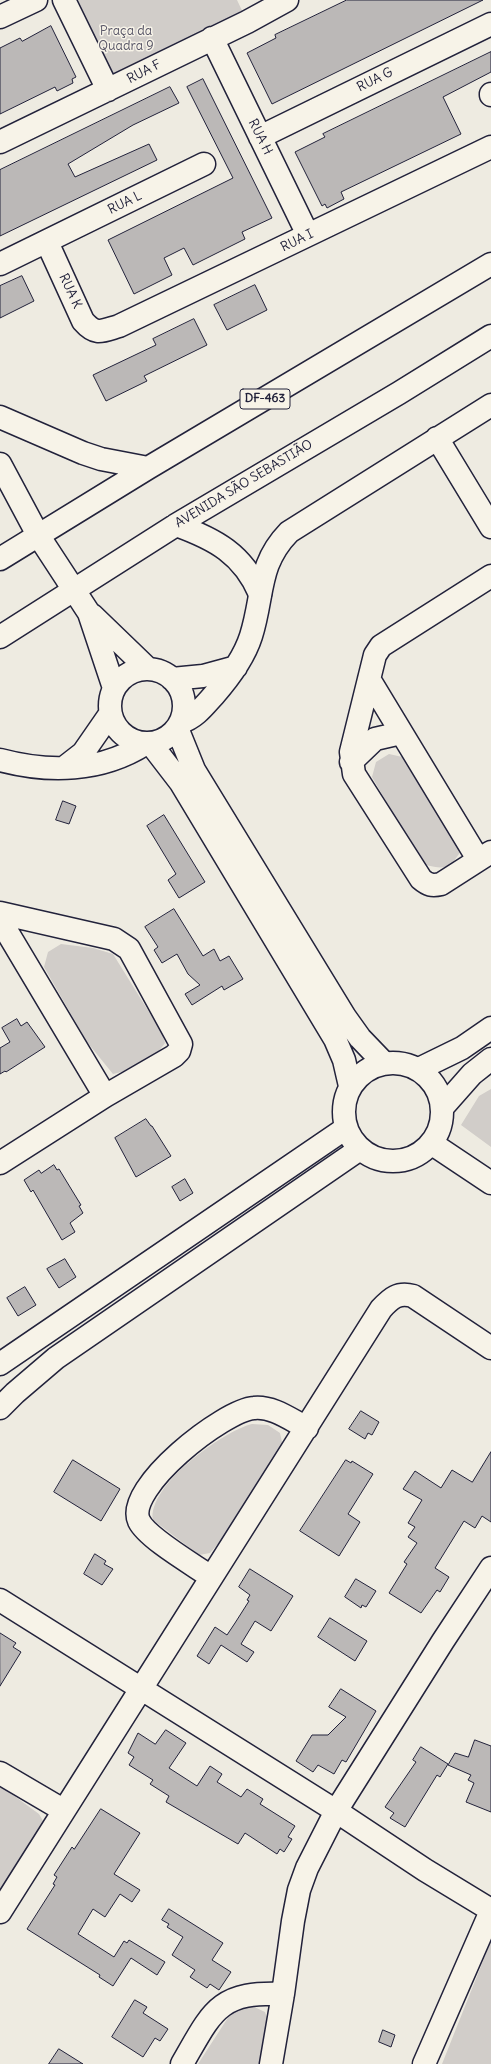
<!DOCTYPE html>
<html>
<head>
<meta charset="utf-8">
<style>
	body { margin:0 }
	canvas { display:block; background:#eeebe1 }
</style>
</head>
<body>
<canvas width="491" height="2064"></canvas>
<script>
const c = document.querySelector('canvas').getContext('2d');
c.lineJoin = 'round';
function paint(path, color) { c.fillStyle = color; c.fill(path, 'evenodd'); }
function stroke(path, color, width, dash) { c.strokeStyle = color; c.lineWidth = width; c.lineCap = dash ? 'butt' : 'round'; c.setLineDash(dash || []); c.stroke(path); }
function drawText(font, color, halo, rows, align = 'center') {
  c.font = font + ' Delius,sans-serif'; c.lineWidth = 3; c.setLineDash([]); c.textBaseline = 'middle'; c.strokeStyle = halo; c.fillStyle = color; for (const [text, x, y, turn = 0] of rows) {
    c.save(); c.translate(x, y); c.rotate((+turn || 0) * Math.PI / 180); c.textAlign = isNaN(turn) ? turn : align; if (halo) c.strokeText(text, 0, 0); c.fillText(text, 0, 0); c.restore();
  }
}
paint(new Path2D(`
	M66,0H237L247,21L109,89Z
	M389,754L407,758L461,851C450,868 446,870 426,865L401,827L372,777L376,762Z
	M61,944L93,948L113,954L162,1033L165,1043C151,1063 136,1069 113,1074L87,1042L44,967L48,952Z
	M491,1089V1147L461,1125L479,1096Z
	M252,1424L268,1425L280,1433L283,1447L224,1537L210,1553L199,1555L153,1520C147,1486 223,1431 252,1424Z
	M2,1787L39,1814L46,1826L0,1900V1788Z
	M491,1941V2064H442Z
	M250,2005L265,2012L270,2027L264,2064H198L231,2013Z`), '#d1cdc9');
const building = new Path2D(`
	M347,0H483L272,104L247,53L276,38L275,35Z
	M51,26L76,77L72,79L73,83L57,91L55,87L0,114V48L20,38L22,41Z
	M491,52V72L443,97L461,134L341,192L344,199L327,208L325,204L322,206L295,152L325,137L323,134Z
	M203,79L272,218L242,232L245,239L193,265L184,248L164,258L172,275L134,294L108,240L233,178L187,87Z
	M170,87L179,103L133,125L68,164L75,177L149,144L157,160L0,236V170Z
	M22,276L34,301L0,318V286Z
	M255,285L267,310L227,330L214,305Z
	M194,319L207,345L144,376L147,381L106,401L93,375L156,345L153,339Z
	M63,801L76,806L69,824L56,820Z
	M164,815L205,882L179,898L168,880L176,874L147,826Z
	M174,909L203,956L214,949L220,961L229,956L243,979L224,990L222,986L192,1005L185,994L200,985L188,974L177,954L162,963L154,950L158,947L145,927Z
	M17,1019L21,1026L27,1022L45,1047L6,1072L5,1071L0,1074V1048L10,1042L2,1028Z
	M146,1119L151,1126H152L171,1156L136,1177L115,1138Z
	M54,1165L57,1170L59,1169L73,1192L81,1205L79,1206L83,1213L70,1223L75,1232L62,1240L33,1190L31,1192L24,1180L39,1170L41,1173Z
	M185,1179L193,1193L180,1201L172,1187Z
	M65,1259L76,1277L59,1288L47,1269Z
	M25,1287L36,1305L18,1316L7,1298Z
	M361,1411L379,1422L372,1435L368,1433L365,1439L349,1429Z
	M491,1452V1522L482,1516L475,1528L464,1521L435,1568L449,1577L440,1592L437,1590L421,1613L389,1593L407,1564L404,1562L417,1543L408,1537L415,1527L408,1523L422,1500L403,1489L415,1471L441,1488L452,1470L472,1482Z
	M73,1460L120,1489L101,1521L54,1492Z
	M346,1460L351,1463L352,1461L373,1474L348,1514L360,1522L339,1556L300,1531Z
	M95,1554L106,1561L104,1564L113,1569L102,1585L84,1574Z
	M250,1569L293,1596L271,1631L255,1621L241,1644L254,1652L247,1662L221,1645L209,1664L197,1656L215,1627L227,1635L235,1623L249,1601L247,1600L250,1595L239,1587Z
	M356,1579L376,1591L366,1607L362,1605L361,1608L345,1597Z
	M330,1618L367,1641L355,1661L318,1637Z
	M0,1633L16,1643L13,1647L21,1652L0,1686Z
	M341,1689L376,1711L346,1762L342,1760L334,1774L318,1765L313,1772L296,1761L312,1735H328L346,1717L329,1707Z
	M166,1730L186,1743L169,1768L197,1786L210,1766L222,1774L217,1782L241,1797L247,1789L263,1799L260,1804L295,1826L288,1837L292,1839L284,1852L280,1849L277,1854L245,1833L238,1844L166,1802L169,1796L150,1784L153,1780L129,1765L134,1757L128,1753L138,1733L155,1744Z
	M475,1740L491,1746V1812L466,1802L474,1783L468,1780L471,1775L448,1765L455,1753L468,1757Z
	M421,1747L448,1764L440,1777L437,1775L405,1827L390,1818L394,1813L385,1807L416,1762L413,1760Z
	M101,1809L140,1833L114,1874L140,1890L132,1902L120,1894L105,1917L93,1909L78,1934L114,1957L124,1941L127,1943L129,1940L165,1962L157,1975L131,1958L113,1986L99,1977L100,1975L27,1929L55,1885L53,1884L57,1877L54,1875L72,1847L74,1849Z
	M169,1909L223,1943L212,1960L231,1972L219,1990L210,1984L207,1988L190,1977L195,1970L172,1955L183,1937L167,1927L169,1924L162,1920Z
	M135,2000L147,2007L143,2013L168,2029L160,2041L155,2038L143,2057L112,2037Z
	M383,2030L395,2035L391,2047L379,2042Z
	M59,2049L83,2064H49Z`);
paint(building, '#bbb8b7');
stroke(building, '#22223b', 1);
const minor = new Path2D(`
	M64,0L108,90
	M0,17L36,0
	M212,38L308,235
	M491,94V95
	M260,137L491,24
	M0,142L247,22L287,0
	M47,242L83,321C96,336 102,331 119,326L491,147
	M0,264L204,164
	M437,438L491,527
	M0,464L38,535L89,613L114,688
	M491,576L381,646L375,655L351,752L354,774L421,879C428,885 432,886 441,884L491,852
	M92,615L148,669
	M110 706a37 37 0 1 1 74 0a37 37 0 1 1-74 0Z
	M172,679L203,676L236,667
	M369,679L478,859
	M181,722C195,718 204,706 214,695C229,678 244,658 251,636C264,595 257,565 289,532L491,405
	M177,728L194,770L345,1017L360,1038L384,1063
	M151,744L181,783L335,1039L344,1060L350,1086
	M0,760C49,773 101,772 145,744
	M351,762L375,739L401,733
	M65,767L83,753L110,714
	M0,913L114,939L129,949L181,1044L179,1051L174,1056L105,1096L0,1163
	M0,920L105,1096
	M344 1112a49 49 0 1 1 98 0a49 49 0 1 1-98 0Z
	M419,1069L462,1048L491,1028
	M442,1108L472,1074L491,1059
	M431,1143L491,1183
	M0,1364L346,1128
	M0,1408L15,1393L56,1358L360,1149
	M211,1577C194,1565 147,1538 139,1521C124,1488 224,1410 254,1408C273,1406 291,1420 307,1428
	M0,1600L336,1811L425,1870L491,1910
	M0,1773L63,1810
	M0,1912L381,1309C391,1298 398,1292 413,1296L491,1348
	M182,2064C212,2012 218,1991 283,1994
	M271,2064L283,1994L293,1921L299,1890L307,1868L336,1811L443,1641L491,1568
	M424,2064L491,1911`);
const major = new Path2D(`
	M0,417L83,453L101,459L148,468
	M176,525C215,539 243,554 260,594
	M0,559L148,468L491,264
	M0,637L176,525L399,393L491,336`);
stroke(minor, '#22223b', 25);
stroke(major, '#22223b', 25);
stroke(minor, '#f7f3e8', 22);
stroke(major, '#f7f3e8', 22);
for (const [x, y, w] of [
	[265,399,50]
]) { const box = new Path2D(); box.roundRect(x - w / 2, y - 10, w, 20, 3); c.fillStyle = '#f7f3e8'; c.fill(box); stroke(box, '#22223b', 1); }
drawText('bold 12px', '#22223b', null, [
	["DF-463",265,399]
]);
drawText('13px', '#575566', '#f7f3e8', [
	["Praça da",126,31],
	["Quadra 9",126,46]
]);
drawText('13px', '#22223b', '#f7f3e8', [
	["RUA F",144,72,-27],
	["RUA G",375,80,-26],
	["RUA H",260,137,64],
	["RUA L",125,203,-26],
	["RUA I",297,241,-26],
	["RUA K",70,291,65],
	["AVENIDA SÃO SEBASTIÃO",244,484,-31]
]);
</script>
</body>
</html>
